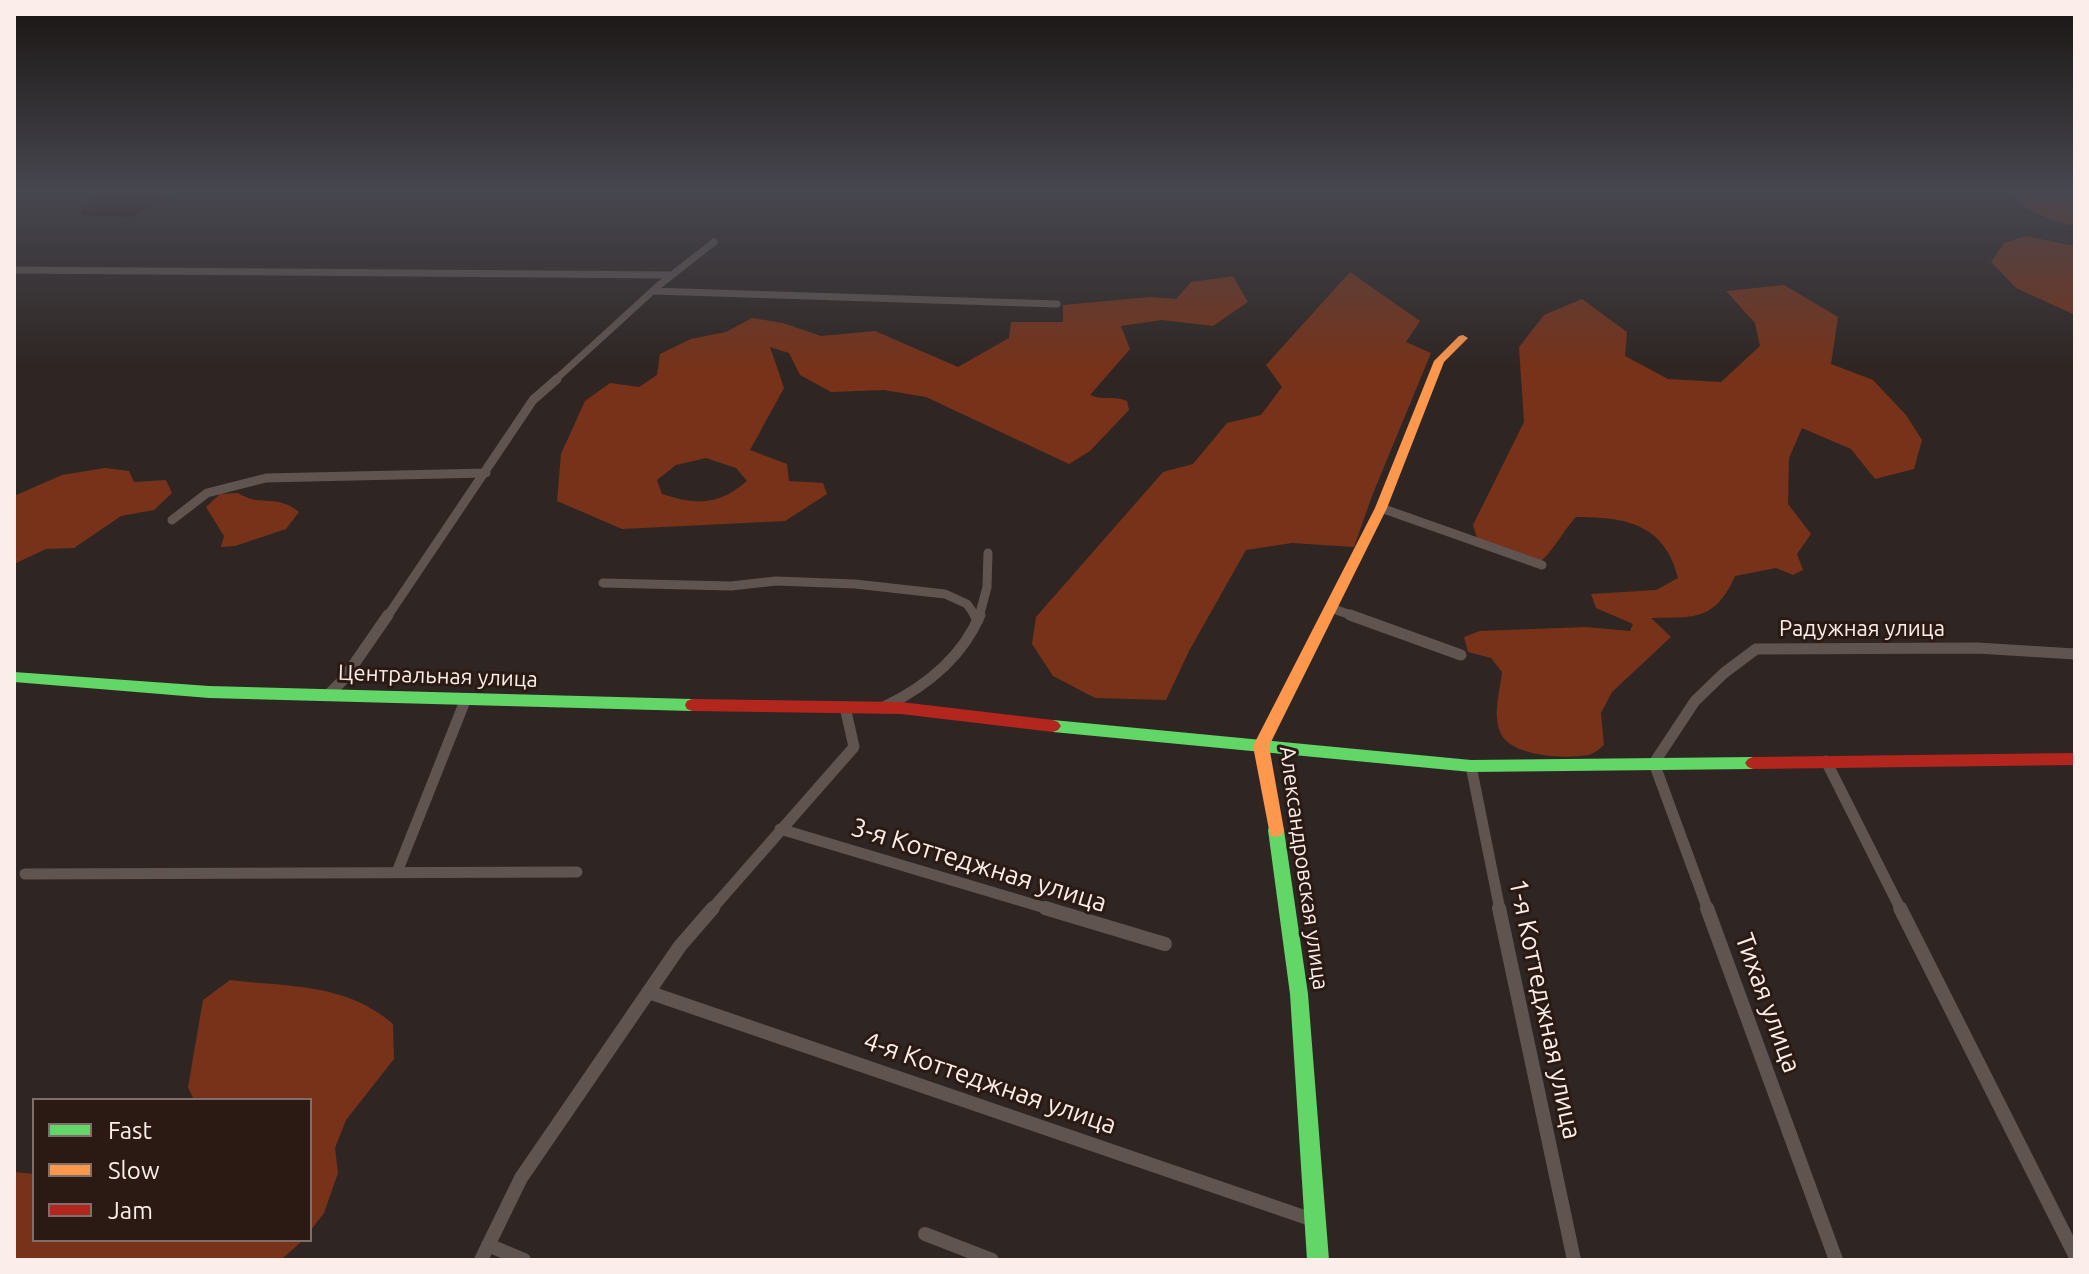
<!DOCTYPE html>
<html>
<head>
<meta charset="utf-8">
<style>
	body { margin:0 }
	#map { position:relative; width:2089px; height:1274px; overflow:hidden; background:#2f2623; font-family:Ubuntu,sans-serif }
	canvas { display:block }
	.frame { position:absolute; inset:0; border:16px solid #fbeeea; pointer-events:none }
	.legend { position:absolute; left:32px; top:1098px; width:280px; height:144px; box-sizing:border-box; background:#2b1a14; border:2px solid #7e6f6a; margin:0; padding:10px 14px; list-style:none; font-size:24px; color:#fbeeea }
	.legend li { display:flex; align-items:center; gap:16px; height:40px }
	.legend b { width:40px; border:2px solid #7e6f6a }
</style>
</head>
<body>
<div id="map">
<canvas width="2089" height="1274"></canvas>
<div class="frame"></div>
<ul class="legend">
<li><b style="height:10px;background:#63d668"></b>Fast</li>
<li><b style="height:10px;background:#ff974d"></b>Slow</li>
<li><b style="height:10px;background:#b3261e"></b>Jam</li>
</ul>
</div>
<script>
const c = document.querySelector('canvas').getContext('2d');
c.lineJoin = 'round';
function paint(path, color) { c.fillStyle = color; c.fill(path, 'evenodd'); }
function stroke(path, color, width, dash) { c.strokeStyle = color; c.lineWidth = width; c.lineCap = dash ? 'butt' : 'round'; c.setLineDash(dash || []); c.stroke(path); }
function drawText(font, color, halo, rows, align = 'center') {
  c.font = font + ' Ubuntu,sans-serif'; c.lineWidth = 6; c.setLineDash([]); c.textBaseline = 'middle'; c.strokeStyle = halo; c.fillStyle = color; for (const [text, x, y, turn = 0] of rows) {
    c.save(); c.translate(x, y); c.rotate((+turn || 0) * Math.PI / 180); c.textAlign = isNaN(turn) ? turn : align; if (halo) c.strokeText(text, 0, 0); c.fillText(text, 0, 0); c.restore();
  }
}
paint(new Path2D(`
	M2012,191H2075V226C2052,219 2022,214 2012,191Z
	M2026,236L2075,246V315L2016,288L1991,262L2004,243Z
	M1350,272L1420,321L1406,342L1431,353L1372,496L1354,547L1292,543L1246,550L1189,651L1166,700L1095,698L1053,676L1032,644L1036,617L1163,472L1193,464L1227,423L1261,415L1282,387L1266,365Z
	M1233,276L1248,302L1213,326L1162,320L1121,326L1130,349L1090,395C1103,401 1114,395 1127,401L1129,410L1090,451L1069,464L926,397L884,390L831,392L800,375L789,353L770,347L784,388L750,450L787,464L789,481L823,483L827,494L785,521L622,529L557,501L561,454L585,401L610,383L639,387L657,375L660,354L691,339L726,332L752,318L783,323L821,336L875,331L958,367L1009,338L1011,322H1063V305L1151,297L1176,299L1191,282ZM706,458L736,468L747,481C718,506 696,505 662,494L657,480L676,465Z
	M1784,285L1838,317L1831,364L1873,380L1906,415L1922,440L1914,469L1875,479L1851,449L1802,428L1789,458L1788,504L1811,534L1797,554L1803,570L1793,575L1776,568L1735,576C1715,621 1695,617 1651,618L1671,637L1612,692L1601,713L1604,745C1599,749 1594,754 1588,755C1565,759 1513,757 1501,734C1492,715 1500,692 1502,672L1491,658L1468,652L1464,637L1480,631L1586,627L1630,631L1633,624L1596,608L1591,594L1656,590L1678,578C1665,524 1626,517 1576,517C1562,532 1555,549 1540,562L1477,538L1473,525L1524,422L1519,347L1544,315L1582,299L1627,332L1625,356L1668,379L1721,382L1760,346L1755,323L1726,291Z
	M105,468L129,471L134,482L166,480L172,493L154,510L121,516L74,548L46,549L14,564V496L62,475Z
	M238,493C262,508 276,493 299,512L286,529L235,546L221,547L224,536L206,507L220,494Z
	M230,980C289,987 346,983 393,1024L394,1059L346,1120L335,1148L338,1173L324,1213L310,1231V1100H194L188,1087L203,1000Z
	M14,1172L34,1174V1240H303L281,1260H14Z`), '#773219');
paint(new Path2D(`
	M102,191H180L131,217L81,215V211Z`), '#250303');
stroke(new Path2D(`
	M14,270L672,275
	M653,291L1057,304
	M554,381L658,286L714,242`), '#5f5450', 7);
stroke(new Path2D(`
	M1381,508L1542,565
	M172,520L207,493L266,478L486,473
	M603,583L731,586L776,581L855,584L945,594L967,604L976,617
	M1331,608L1356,617
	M387,617L533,400L557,379
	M979,617L987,587L988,553`), '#5f5450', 9);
stroke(new Path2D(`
	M975,615L978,620
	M1350,615L1461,655
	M328,695L343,680L388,615
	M884,707C925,687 962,658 980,615
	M1826,761L1901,910
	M1471,766L1500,910
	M780,829L1052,910
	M397,872L465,701
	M25,874L577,872
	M711,910L854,747L845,707
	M1708,910L1654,763L1695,701L1724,673L1756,649L1977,648L2075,654`), '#5f5450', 11);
stroke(new Path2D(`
	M1045,908L1165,944
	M1499,908L1574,1260
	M1707,908L1836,1260
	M1900,908L2075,1255
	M648,992L1316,1221
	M925,1234L992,1260
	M488,1245L524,1260
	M481,1260L521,1178L680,946L713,908`), '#5f5450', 14);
paint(new Path2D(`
	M14,672L209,686L692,699L697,701L699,705L697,709L692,711L209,698L14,682Z
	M1053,720L1471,760L1753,757L1758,759L1761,763L1758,767L1753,769L1471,772L1053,732L1048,730L1045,726L1048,722Z
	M1276,823L1282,825L1284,830L1308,994L1329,1260H1307L1290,994L1268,830L1270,825Z`), '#63d668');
paint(new Path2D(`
	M1463,335L1468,338L1444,362L1387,508L1269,746L1284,830L1282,835L1276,837L1270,835L1253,746L1375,508L1434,361L1459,336Z`), '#ff974d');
paint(new Path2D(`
	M692,699L901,702L1053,720L1058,722L1061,726L1058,730L1053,732L901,714L692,711L687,709L685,705L687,701Z
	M2075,753V765L1753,769L1748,767L1745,763L1748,759L1753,757Z`), '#b3261e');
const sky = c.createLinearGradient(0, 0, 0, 369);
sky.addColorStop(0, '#1a1513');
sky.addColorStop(0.52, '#474750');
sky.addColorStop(1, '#47475000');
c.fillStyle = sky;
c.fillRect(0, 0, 2089, 369);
drawText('22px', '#fbeeea', '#2b1a14', [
	["Радужная улица",1862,629],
	["Центральная улица",438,676,2],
	["Александровская улица",1304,868,82]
]);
drawText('26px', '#fbeeea', '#2b1a14', [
	["3-я Коттеджная улица",979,865,17],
	["Тихая улица",1768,1003,70],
	["1-я Коттеджная улица",1545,1009,78],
	["4-я Коттеджная улица",990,1083,19]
]);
</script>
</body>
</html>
